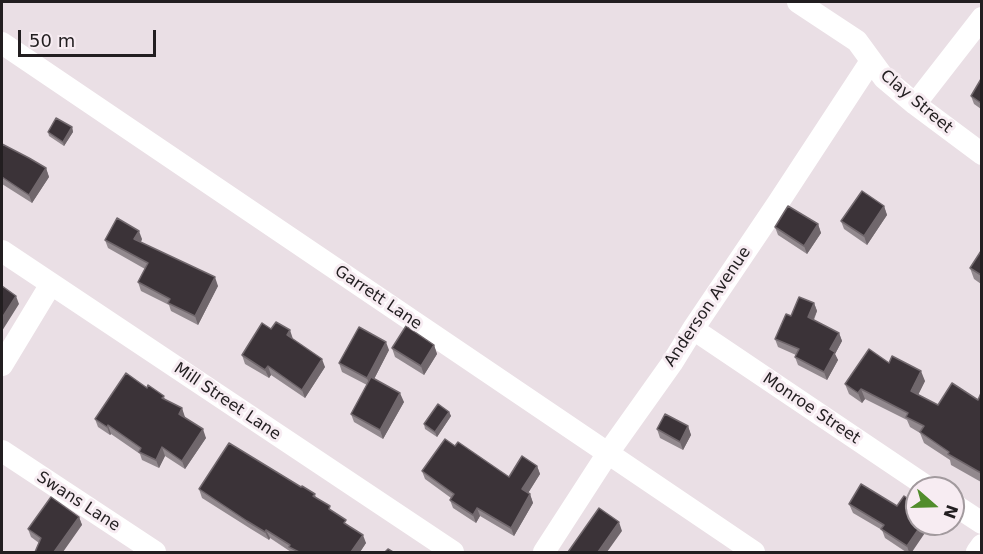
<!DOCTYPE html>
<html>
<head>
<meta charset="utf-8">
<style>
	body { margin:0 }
	#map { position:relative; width:983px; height:554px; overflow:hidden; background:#eadfe5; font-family:"DejaVu Sans",sans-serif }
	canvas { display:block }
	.frame { position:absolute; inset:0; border:3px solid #221e20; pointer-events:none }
	.north { position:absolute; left:905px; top:476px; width:60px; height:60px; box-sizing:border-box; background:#f7ecf2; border:2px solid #a29a9e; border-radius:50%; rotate:110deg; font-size:16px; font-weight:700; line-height:24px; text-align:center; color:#221e20 }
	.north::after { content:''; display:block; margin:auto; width:21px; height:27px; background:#518d2c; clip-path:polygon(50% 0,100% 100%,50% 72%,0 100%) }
	.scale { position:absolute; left:18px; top:30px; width:138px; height:27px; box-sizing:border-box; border:3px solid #221e20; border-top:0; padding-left:8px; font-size:18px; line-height:21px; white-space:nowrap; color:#221e20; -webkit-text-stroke:4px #f7ecf2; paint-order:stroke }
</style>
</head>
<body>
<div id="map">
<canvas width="983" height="554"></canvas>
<div class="frame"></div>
<div class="north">N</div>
<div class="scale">50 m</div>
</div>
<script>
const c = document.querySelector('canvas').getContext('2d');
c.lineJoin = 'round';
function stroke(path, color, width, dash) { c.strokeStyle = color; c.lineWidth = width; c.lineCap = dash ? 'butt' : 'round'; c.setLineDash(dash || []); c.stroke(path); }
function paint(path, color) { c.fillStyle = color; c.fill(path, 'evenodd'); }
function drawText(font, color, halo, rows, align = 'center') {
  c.font = font + ' "DejaVu Sans",sans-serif'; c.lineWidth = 6; c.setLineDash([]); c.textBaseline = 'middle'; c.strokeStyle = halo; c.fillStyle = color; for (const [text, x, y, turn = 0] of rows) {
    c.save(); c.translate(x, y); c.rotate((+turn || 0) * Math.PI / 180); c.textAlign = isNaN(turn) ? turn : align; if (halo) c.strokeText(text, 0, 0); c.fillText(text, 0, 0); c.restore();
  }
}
stroke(new Path2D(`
	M798,2L857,41L884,78L915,104L982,154
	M2,43L754,552
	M915,104L982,18
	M2,251L453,552
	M693,329L929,488
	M2,365L51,284
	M2,451L155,552
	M953,504L982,523
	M544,552L608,453L672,363L693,329L778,203L871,61
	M977,552L982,545`), '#fff', 22);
paint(new Path2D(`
	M981,79V109L974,104L971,96Z
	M72,127L73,132L64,146L49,136L48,132Z
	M2,144L46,168L49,177L32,203L2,184Z
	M884,206L887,215L867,245L844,229L841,221Z
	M818,224L821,233L807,254L778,235L775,227Z
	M142,239L141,242L218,286L198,325L171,311L169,305L141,291L138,282L145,269L108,248L105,240Z
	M981,251V284L974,279L970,268Z
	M814,303L817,311L814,320L839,333L842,341L835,354L838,360L827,380L798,365L795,357L796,355L778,347L775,339L791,316Z
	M271,329L293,339L325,367L305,398L271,375L269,378L245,364L242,355Z
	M434,345L437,354L424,375L395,357L392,348Z
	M389,350L374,379L404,402L383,439L354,422L351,414L367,385L342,372L339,363Z
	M889,363L925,381L918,395L938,405L978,400L981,393V482L951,465L950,460L924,443L920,433L910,427L907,420L865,399L862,403L849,394L845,384Z
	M147,388L164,396L165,400L182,408L184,417L206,438L185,469L165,456L159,468L142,460L140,454L111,434L110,435L98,427L95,419Z
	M449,412L451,416L437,437L425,429L424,424Z
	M688,426L691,435L683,450L660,438L657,429Z
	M455,446L509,477L537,466L540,474L528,493L530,494L533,503L514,536L480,516L476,523L453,508L450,500L451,498L425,479L422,471Z
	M861,484L912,552H906L885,538L882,530L853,513L849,504Z
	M301,487L315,494L316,498L349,526L366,543L360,552H291L270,538L269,540L251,529L202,498L199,489Z
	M79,517L82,525L39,543L31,537L28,529Z`), '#92898e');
paint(new Path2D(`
	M72,127L73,132L64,146L63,142Z
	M46,168L49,177L32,203L29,195Z
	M884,206L887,215L867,245L864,236Z
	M818,224L821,233L807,254L804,246Z
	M139,231L142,239L138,248L134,239Z
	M215,277L218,286L198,325L195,316Z
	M16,296L19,304L2,331V318Z
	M814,303L817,311L811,325L808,317Z
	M290,330L293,339L287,335Z
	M839,333L842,341L835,354L838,360L827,380L824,372L830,349Z
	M386,342L389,350L370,387L367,378Z
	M434,345L437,354L424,375L421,366Z
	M322,359L325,367L305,398L302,390Z
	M268,366L271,375L269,378L265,370Z
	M921,371L925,381L915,401L911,391Z
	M861,389L865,399L862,403L858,393Z
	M400,393L404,402L383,439L380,430Z
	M182,408L185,417L182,422L179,414Z
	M449,412L451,416L437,437L435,432Z
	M108,425L111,434L110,435L107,427Z
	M688,426L691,435L683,450L680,442Z
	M203,429L206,438L185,469L182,461Z
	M162,447L165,456L159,468L156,460Z
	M537,466L540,474L525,498L522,489Z
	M530,494L533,503L514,536L511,528Z
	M477,508L480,516L476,523L473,515Z
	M79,517L82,525L63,552H54Z
	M619,522L622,531L607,552H598Z
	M922,524H931L912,552H909L907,546Z
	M266,530L270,538L269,540L265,532Z
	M363,535L366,543L360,552H351Z`), '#70676c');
const building = new Path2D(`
	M981,79V103L971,96Z
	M56,118L72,127L63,142L48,132Z
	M2,144L29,158L46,168L29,195L2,177Z
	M862,191L884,206L864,236L841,221Z
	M788,206L818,224L804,246L775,227Z
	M117,218L139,231L134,239L215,277L195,316L168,303L170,299L138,282L148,263L105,240Z
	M981,251V275L970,268Z
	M2,286L16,296L2,318Z
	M799,297L814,303L808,317L839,333L830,349L835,352L824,372L795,357L799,349L775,339L786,314L791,316Z
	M276,322L290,330L287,335L322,359L302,390L268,366L265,370L242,355L262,323L271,329Z
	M406,326L434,345L421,366L392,348Z
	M359,327L386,342L367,378L339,363Z
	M869,349L889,363L892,356L921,371L911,391L938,405L952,383L978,400L981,393V473L948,454L949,452L920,432L924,426L906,417L908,413L861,389L858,393L845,384Z
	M126,373L147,388L148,385L164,396L162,398L182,408L179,414L203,429L182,461L162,447L156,460L139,452L141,448L108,425L107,427L95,419Z
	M371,377L400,393L380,430L351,414Z
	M438,404L449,412L435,432L424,424Z
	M665,414L688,426L680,442L657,429Z
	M445,439L455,446L458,442L509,477L522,456L537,466L522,489L530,494L511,528L477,508L473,515L450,500L454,494L422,471Z
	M229,443L301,487L302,486L315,494L313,496L330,506L329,509L346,520L344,523L363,535L351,552H299L289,547L290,545L266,530L265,532L247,521L199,489Z
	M861,484L897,506L904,496L917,505V524H922L907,546L881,529L884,525L849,504Z
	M51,497L79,517L54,552H35L41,538L28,529Z
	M599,508L619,522L598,552H568Z
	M388,549L393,552H385Z`);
paint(building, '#3b3338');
stroke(building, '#70676c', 1.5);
drawText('16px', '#221e20', '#f7ecf2', [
	["Clay Street",916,102,40],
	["Garrett Lane",378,298,34],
	["Anderson Avenue",708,307,-56],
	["Mill Street Lane",227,402,34],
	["Monroe Street",811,409,34],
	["Swans Lane",78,502,33]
]);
</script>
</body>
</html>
